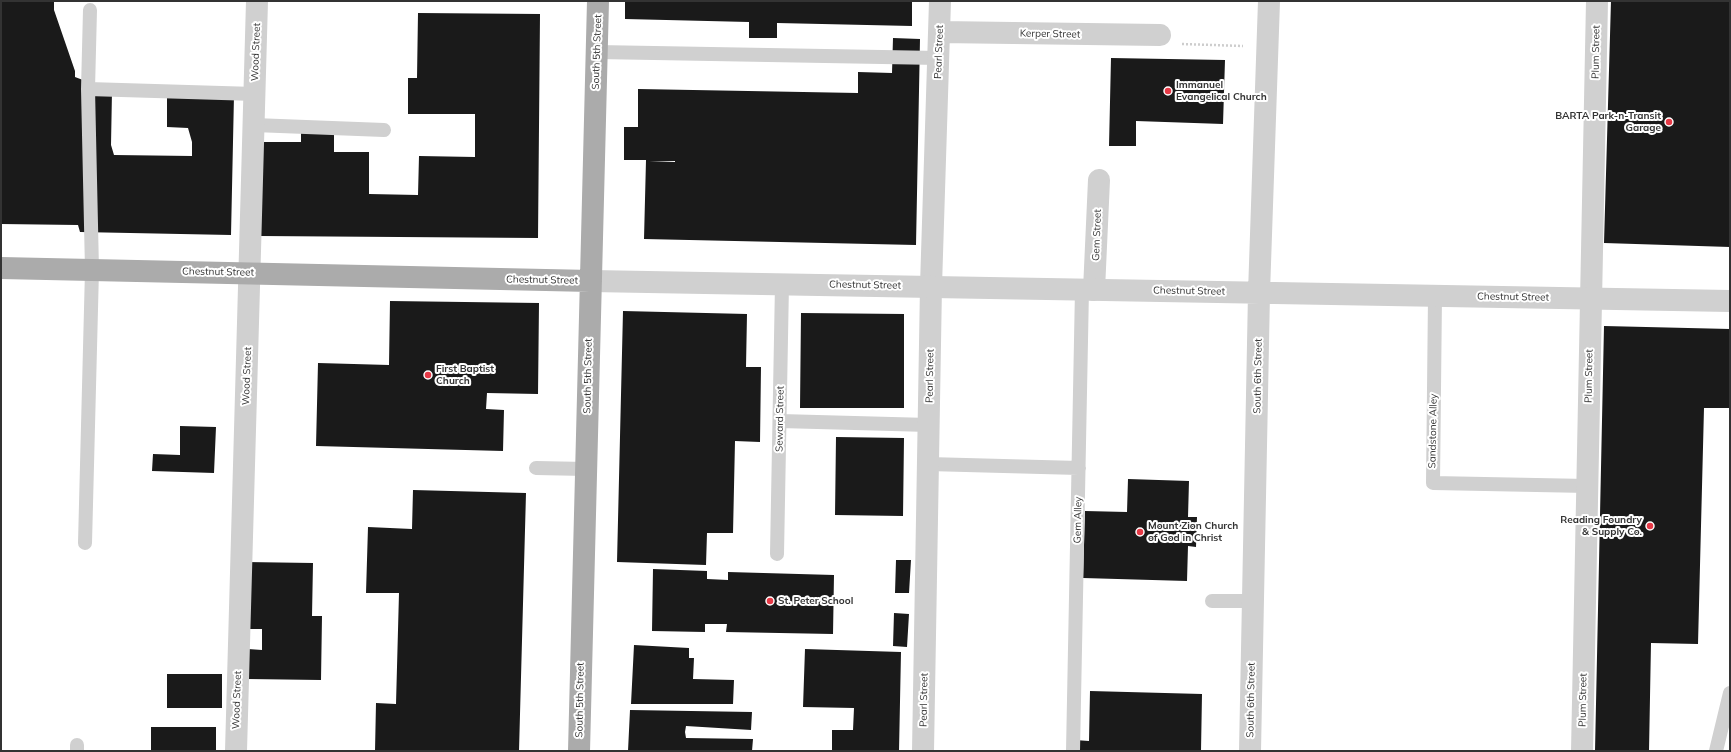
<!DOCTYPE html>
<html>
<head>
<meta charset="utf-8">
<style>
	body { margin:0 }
	#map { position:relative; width:1731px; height:752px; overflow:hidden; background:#fff; font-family:Mulish,sans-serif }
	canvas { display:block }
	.frame { position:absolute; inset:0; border:2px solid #333; pointer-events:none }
</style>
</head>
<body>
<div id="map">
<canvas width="1731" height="752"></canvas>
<div class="frame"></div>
</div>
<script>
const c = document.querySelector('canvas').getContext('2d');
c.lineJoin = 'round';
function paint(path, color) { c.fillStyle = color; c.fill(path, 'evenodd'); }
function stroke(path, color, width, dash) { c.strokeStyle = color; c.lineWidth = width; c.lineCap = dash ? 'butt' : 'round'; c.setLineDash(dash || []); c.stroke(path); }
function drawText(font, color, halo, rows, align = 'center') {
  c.font = font + ' Mulish,sans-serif'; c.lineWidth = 4; c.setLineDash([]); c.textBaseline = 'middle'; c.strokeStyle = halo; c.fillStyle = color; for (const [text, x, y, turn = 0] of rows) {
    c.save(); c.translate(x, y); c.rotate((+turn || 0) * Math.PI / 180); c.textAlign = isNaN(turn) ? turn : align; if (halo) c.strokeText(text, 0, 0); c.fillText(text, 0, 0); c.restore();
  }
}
paint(new Path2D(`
	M1,1H54V10L75,71V77L112,91L111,145L114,155L192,156V142L188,128L167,127V94L234,95L231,235L80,232L78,225L1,224Z
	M625,1H912V26L777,23V38H749V22L625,19Z
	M1611,1H1730V247L1604,243Z
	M418,13L540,14L538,238L260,236V142H301V128H334V152H369V194L418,195L419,156L475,157V114H408V78H417Z
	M893,38L920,39L916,245L644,239L646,160H624V127H638V89L858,93V72L892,73ZM649,161H675V162Z
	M1111,58L1225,60L1223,124L1136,121V146H1109Z
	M390,301L539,303L538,394L487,393L486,409L504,410L503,451L316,446L318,363L389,365Z
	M623,311L747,314L746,367H761L760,442L735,441L733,533H707L706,565L617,562Z
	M801,313L904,314V408H800Z
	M1604,326L1730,329V408H1704L1698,644L1651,643L1649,751H1595Z
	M180,426L216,427L214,473L152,471L153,454L180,455Z
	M836,437L904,438L903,516L835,515Z
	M1128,479L1189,481L1188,517H1197L1196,547L1188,546L1187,581L1083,578L1085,511L1127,512Z
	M413,490L526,493L519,751H375L376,703L396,704L399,593H366L368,527L412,529Z
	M896,560H911L909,593H895Z
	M245,562L313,563L312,616H322L321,680L248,679V649L262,650V629H244Z
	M653,569L707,571V579L728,580V572L834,575L833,634L726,632L727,624H705V632L652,631Z
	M894,613L909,614L907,647L893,646Z
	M634,645L689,648V658H694L693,679L734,680L733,704H631Z
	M805,649L901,652L899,751H832V730H853L854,708L803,707Z
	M167,674H222V708H167Z
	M1090,691L1202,694L1201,751H1075V740L1089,741Z
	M630,710L752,712L751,730L686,726L685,732L686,738L753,739L752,751H628Z
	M151,727H216V751H151Z`), '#1a1a1a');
stroke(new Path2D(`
	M1182,44L1243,46`), '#cdcdcd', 2.5, [2, 2]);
stroke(new Path2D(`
	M597,52L939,58
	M88,89L255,94
	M254,125L384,130
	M1435,296L1433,483L1588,486
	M780,421L929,425
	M928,464L1079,468
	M536,468L586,469
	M85,543L92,270L88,89L90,10
	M777,554L782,284
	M1212,601H1253
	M77,751V745
	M1073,751L1082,289
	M1716,751L1730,693`), '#d0d0d0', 14);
stroke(new Path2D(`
	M940,32L1160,35
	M1094,290L1099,180
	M236,751L257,1
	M923,751L931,286L940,1
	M1582,751L1597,1`), '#d0d0d0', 22);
stroke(new Path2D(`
	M591,281L1730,301
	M1250,751L1259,293L1269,1`), '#d0d0d0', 22);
stroke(new Path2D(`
	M1,268L591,281
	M579,751L598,1`), '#ababab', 22);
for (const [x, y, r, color] of [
	[1168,91,4,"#e63946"],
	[1669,122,4,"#e63946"],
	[428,375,4,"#e63946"],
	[1650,526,4,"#e63946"],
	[1140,532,4,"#e63946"],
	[770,601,4,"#e63946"]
]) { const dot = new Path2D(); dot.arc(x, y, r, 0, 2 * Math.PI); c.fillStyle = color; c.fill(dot); stroke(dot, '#fff', 1.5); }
drawText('10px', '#333', '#fff', [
	["Kerper Street",1050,34,1],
	["Wood Street",256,52,-88],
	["South 5th Street",597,52,-88],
	["Pearl Street",939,52,-88],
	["Plum Street",1596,52,-89],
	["Gem Street",1097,235,-88],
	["Chestnut Street",218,272,1],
	["Chestnut Street",542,280,1],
	["Chestnut Street",865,285,1],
	["Chestnut Street",1189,291,1],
	["Chestnut Street",1513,297,1],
	["Wood Street",247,376,-88],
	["South 5th Street",588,376,-89],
	["Pearl Street",930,376,-89],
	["South 6th Street",1258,376,-89],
	["Plum Street",1589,376,-89],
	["Seward Street",780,419,-89],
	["Sandstone Alley",1433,431,-89],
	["Gem Alley",1078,520,-89],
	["Wood Street",237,700,-88],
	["South 5th Street",580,700,-89],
	["Pearl Street",924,700,-89],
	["South 6th Street",1251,700,-89],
	["Plum Street",1583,700,-89]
]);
drawText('bold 10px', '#333', '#fff', [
	["Immanuel",1176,85],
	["Evangelical Church",1176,97],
	["BARTA Park-n-Transit",1661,116,"right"],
	["Garage",1661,128,"right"],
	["First Baptist",436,369],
	["Church",436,381],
	["Reading Foundry",1642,520,"right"],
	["& Supply Co.",1642,532,"right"],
	["Mount Zion Church",1148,526],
	["of God in Christ",1148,538],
	["St. Peter School",778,601]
], 'left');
</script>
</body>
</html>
